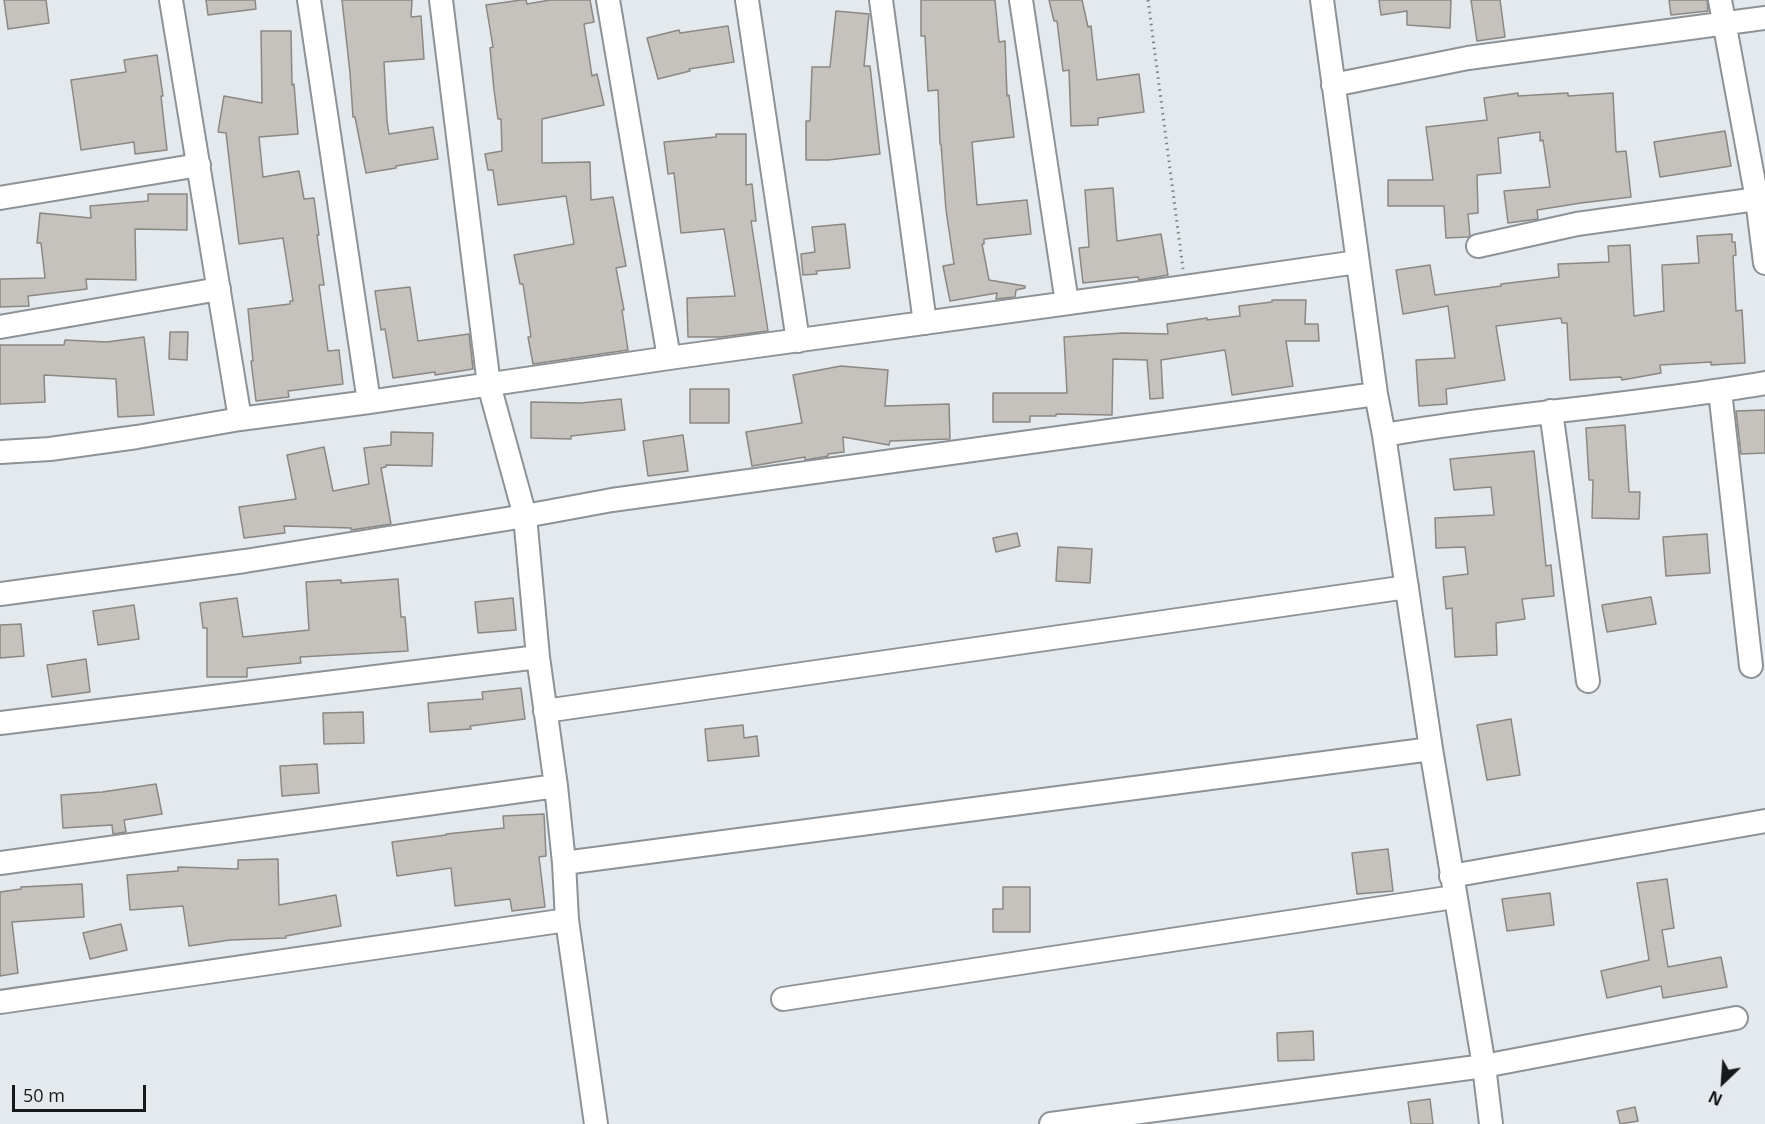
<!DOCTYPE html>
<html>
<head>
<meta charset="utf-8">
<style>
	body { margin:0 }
	#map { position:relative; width:1765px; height:1124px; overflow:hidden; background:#e4e9ed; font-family:"Open Sans",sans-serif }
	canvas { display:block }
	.north { position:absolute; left:1693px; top:1052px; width:60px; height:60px; -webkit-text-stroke:4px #e4e9ed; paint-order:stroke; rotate:205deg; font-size:16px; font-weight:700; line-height:24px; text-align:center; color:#17181a }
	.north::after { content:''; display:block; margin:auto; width:21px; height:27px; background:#17181a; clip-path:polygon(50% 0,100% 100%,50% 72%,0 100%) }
	.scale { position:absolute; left:12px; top:1085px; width:134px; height:27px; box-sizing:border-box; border:3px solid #17181a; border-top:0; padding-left:8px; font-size:18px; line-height:21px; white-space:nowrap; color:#17181a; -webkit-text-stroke:4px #e4e9ed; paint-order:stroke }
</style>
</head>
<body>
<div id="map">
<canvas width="1765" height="1124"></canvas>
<div class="north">N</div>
<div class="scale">50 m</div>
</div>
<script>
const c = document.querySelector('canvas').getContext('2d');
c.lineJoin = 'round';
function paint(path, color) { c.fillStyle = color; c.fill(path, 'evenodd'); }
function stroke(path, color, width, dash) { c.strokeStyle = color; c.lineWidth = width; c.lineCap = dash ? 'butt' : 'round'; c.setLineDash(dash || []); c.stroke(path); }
const building = new Path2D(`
	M4,0H46L49,23L8,29Z
	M206,0H255L256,9L208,15Z
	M342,0H412L411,17L421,16L424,59L384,62L387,121L389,134L433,127L438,159L396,166V168L366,173L355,117H353L350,73Z
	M521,0H526L527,4L550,0H590L594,22L584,24L592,76L597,74L604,105L542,119V163L590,162L591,200L613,197L626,266L616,268L624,310H622L628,350L533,364L528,337H531L523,284H520L514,255L574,244L566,196L498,205L493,170H488L485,154L502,151L501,119H498L494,90L490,48L493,47L486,5Z
	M921,0H995L999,42L1005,41L1007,96L1009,95L1014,137L972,142L977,205L1027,200L1031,234L984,239V244H982L989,280L1025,286V288L1016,290L1015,297L996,299L997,293L950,301L943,266L954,264L946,210L941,144H940L938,90L928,91L925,36H921Z
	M1049,0H1082L1088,27L1091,26L1097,80L1139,74L1144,112L1098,118V125L1071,126L1069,70L1063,71L1057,21H1054Z
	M1379,0H1451L1450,28L1407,25V11L1381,15Z
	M1471,0H1500L1505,37L1477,41Z
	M1669,0H1707L1708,11L1671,15Z
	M836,11L869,14L864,66H870L880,154L828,160H806V121H810L812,67H830Z
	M728,26L734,62L689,69L690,71L658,79L647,38L679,30L680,33Z
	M261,31H291L292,85L294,84L298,134L259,137L263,177L299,171L304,199L314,198L319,235H317L324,285H319L328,351L339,350L343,384L288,391L289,397L256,401L251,361H253L248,309L290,304V301H293L283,238L239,244L226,133L218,132L224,96L262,103Z
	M157,55L163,96H161L167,150L135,154L134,142L81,150L71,80L126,72L124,60Z
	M1518,93V96L1568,93V96L1613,93L1616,152L1626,151L1631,197L1581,203L1537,210L1538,219L1508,223L1504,191L1550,187L1543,140L1540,141V132L1498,138L1501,173L1477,175L1478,213L1468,214L1470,236L1468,237L1446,238L1444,206H1388V180H1433L1426,127L1487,120L1484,98Z
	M1725,131L1731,166L1660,177L1654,142Z
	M716,134H746V185L752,184L756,221H751L768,331L721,337H688L687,298L735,296L724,229L681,233L674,173L668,174L664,142L716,137Z
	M1113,188L1117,241L1161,234L1168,275L1139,280L1138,277L1083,283L1079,248L1089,247L1085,190Z
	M148,194H187V230L135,229L136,280L86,279L87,289L28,296L29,306L0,307V279L45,278L41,243H37L40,213L91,218L90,206L148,201Z
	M845,224L850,268L816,271L817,274L803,275L801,254L815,252L812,227Z
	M1732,234V242H1735L1736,255L1733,256L1736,311L1742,310L1745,363L1711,365V362L1660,365L1661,373L1622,380L1621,377L1570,380L1567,323H1562L1561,318L1496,326L1505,380L1446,389L1447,404L1419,406L1416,360L1455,358L1448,306L1403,314L1396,270L1430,265L1435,295L1501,286V284L1559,277L1558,264L1609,262L1608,246L1630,245L1634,316L1664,311L1662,265L1699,263L1697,236Z
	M410,287L418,341L469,334L473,369L435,375V372L393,378L385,329L381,330L375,291Z
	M1272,300H1306L1305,324H1318L1319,341H1286L1293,386L1232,395L1225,350L1161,360L1163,398L1150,399L1147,360L1113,359L1112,415L1056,414V416H1030V422H993V393H1067L1064,337L1123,333L1168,334L1167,324L1207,318V320L1240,316L1239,306L1272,302Z
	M170,332H188L187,360L169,359Z
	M144,337L154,415L118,417L116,379L44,375L45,402L0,404V345H64L65,340L107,342Z
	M841,366L888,370L885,406L949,404L950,439L890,441L889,445L843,437L844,452L828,454V456L805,460V457L752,466L746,432L802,423L793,375Z
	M690,389H729V423H690Z
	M621,399L625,430L571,436V439L531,438V402L581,403Z
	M1765,410V453L1741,454L1736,411Z
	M1625,425L1629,492H1640L1639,519L1592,518L1593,480H1589L1586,428Z
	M391,432L433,433L432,466L386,465V467L381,468L391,524L351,530V528L284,526L285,533L244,538L239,507L296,499L287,455L324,447L333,491L369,484L364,448L391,445Z
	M683,435L688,471L648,476L643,441Z
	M1534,451L1546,566L1551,565L1554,596L1522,599L1525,619L1496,623L1497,655L1455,657L1452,608L1446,609L1443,577L1468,574L1465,547L1436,548L1435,518L1494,515L1491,487L1454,490L1450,459Z
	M1017,533L1020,546L996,552L993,538Z
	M1707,534L1710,573L1666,576L1663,537Z
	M1058,547L1092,549L1090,583L1056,581Z
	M398,579L401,617H405L408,651L300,657L301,663L247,668V677H207V628H203L200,603L237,598L243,637L309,630L306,582L341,580V583Z
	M1651,597L1656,624L1607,632L1602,605Z
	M513,598L516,630L478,633L475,602Z
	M134,605L139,639L98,645L93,611Z
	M21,624L24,656L0,658V625Z
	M86,659L90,692L52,697L47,665Z
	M521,688L525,719L470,726L471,729L430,732L428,703L483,699L482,692Z
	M363,712L364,743L324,744L323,713Z
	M1511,719L1520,775L1487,780L1477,725Z
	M743,725L744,738L757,736L759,756L708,761L705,729Z
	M317,764L319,793L282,796L280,766Z
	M156,784L162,814L124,820L126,832L113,834L112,825L63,828L61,795L102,792Z
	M544,814L546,856L539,857L545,907L512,911L510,899L455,906L451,868L397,876L392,842L446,835V834L504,828L503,816Z
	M1388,849L1393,891L1357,894L1352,853Z
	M278,859L279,905L336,895L341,926L286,936V938L230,940L189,946L183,906L130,910L127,875L178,871V867L238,869V860Z
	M1667,879L1674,928L1662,930L1668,967L1721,957L1727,987L1663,998L1661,986L1607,998L1601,971L1649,960L1637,883Z
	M82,884L84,917L12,922L18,973L0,976V892L21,889V887Z
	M1003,887H1030V932H993V909H1003Z
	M1550,893L1554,925L1507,931L1502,899Z
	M121,924L127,950L90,959L83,933Z
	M1313,1031L1314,1060L1278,1061L1277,1033Z
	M1430,1099L1433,1124H1411L1408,1102Z
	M1635,1107L1638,1121L1620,1124L1617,1111Z`);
paint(building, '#c5c2bd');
stroke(building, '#8b8884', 1.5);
const minor = new Path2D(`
	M171,0L240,419
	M309,0L369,402
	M441,0L489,385L525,516L538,657L556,786L564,863L567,920L596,1124
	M608,0L669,358
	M747,0L798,341
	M881,0L925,323
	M1021,0L1067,303
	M1322,0L1376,394L1384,435L1431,749L1484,1066L1491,1124
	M1720,0L1757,199L1765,263
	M1333,85L1468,58L1765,18
	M0,198L199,165
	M1478,246L1577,224L1765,198
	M0,327L219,289
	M1720,391L1751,666
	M1551,411L1588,681
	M1384,435C1511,413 1639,405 1765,383
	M0,452L50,449L137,437L240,419L369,402L669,358L1185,287L1357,262
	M0,594L245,561L525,516L612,500L1376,394
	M545,711L1407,587
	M0,723L538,657
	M0,863L556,786
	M564,863L1431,749
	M1451,876L1765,821
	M783,999L1454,897
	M0,1002L567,920
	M1051,1124L1484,1066L1736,1018`);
stroke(minor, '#8d9296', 26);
stroke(new Path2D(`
	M1148,0L1183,269`), '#7d8083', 3, [1.5, 4.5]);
stroke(minor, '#fff', 22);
</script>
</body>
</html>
